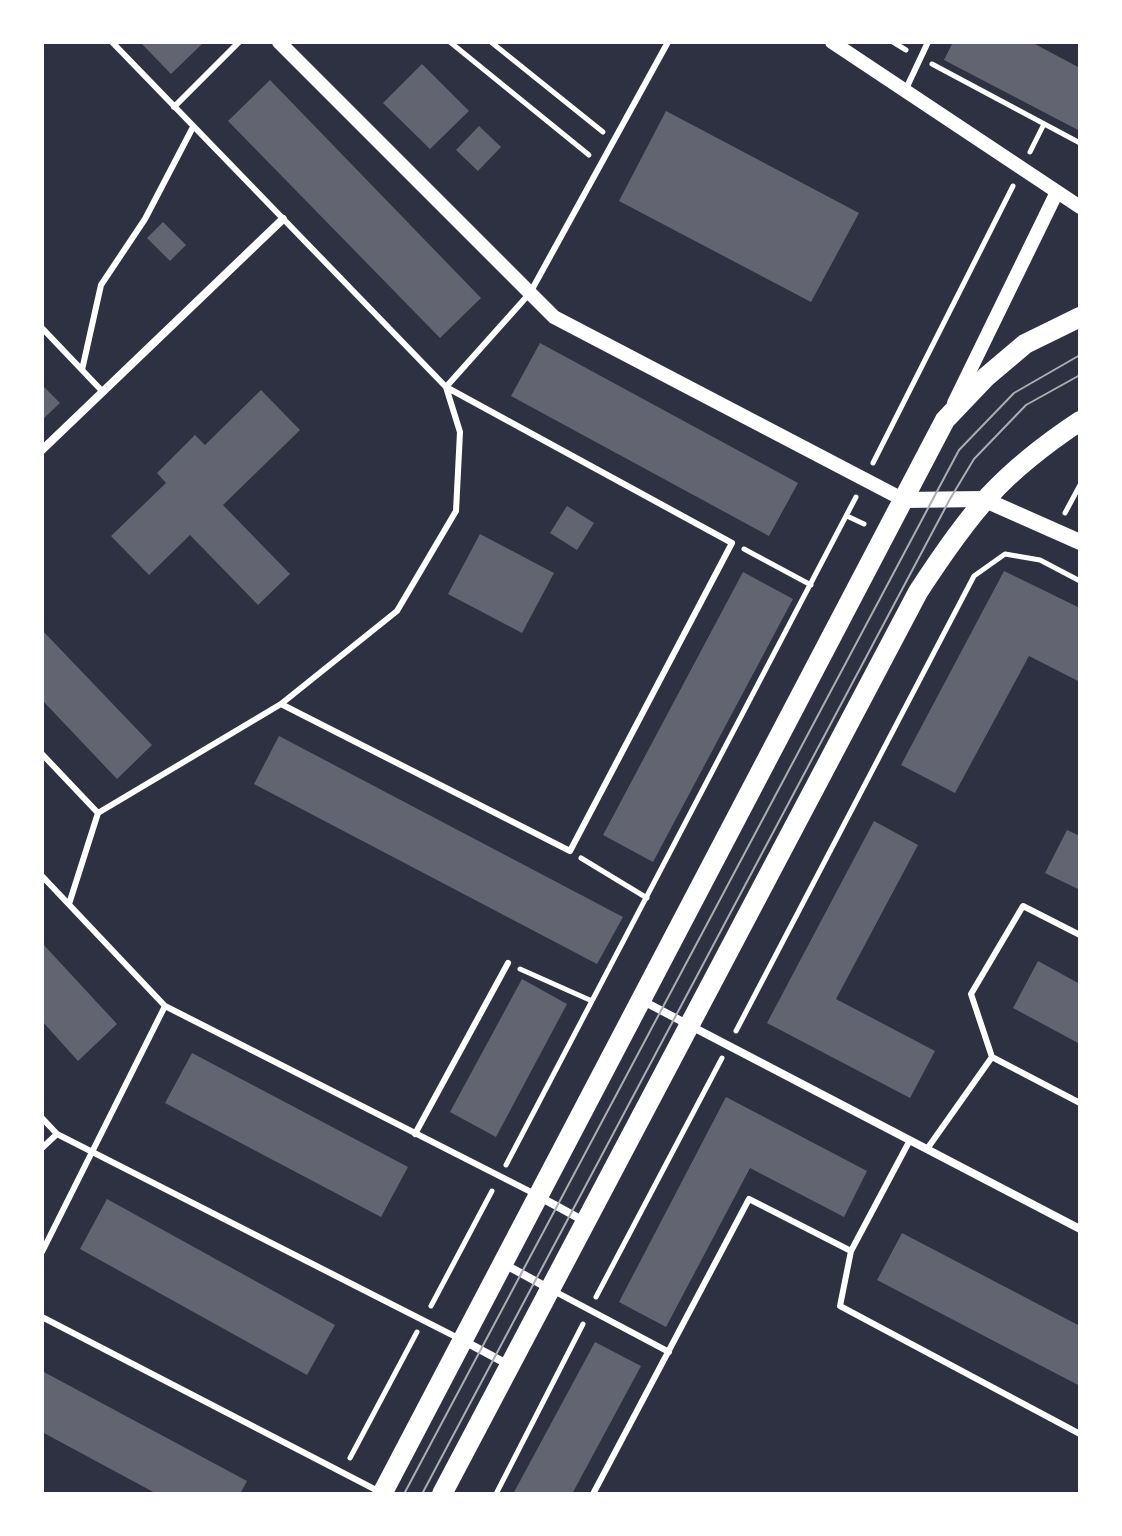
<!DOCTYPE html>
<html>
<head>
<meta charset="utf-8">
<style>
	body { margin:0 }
	#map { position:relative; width:1122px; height:1536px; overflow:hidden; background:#2d3142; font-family:"Golos Text",sans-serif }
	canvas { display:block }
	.frame { position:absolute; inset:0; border:44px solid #fff; pointer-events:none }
</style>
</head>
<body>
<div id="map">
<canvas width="1122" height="1536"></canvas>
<div class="frame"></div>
</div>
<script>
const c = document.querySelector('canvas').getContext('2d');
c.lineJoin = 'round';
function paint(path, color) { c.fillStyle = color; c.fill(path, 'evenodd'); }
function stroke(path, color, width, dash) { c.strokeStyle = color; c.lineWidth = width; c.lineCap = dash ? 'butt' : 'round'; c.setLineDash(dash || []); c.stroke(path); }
paint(new Path2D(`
	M140,42H204L171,74Z
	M953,42H1031L1080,68V131L944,60Z
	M422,64L469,111L430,149L383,103Z
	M270,80L481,298L440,338L228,121Z
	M666,111L859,213L811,302L619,201Z
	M479,126L501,147L478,171L456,150Z
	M163,222L186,245L170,261L147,238Z
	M540,343L798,483L769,536L511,396Z
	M42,385L60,403L42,420Z
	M261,390L300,430L223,505L290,574L258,605L190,535L149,575L111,536L166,483L157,473L195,435L205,445Z
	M567,506L594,523L577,550L550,533Z
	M480,534L554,573L522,633L448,594Z
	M1004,571L1080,608V682L1029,656L955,793L901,765Z
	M743,572L793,599L653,862L603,835Z
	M42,630L152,745L117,779L42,700Z
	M279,736L623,917L597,964L254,784Z
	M874,821L918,845L836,999L935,1051L910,1098L767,1023Z
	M1067,830L1080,836V890L1045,873Z
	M42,943L117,1024L78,1061L42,1021Z
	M1038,961L1080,984V1044L1013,1008Z
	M522,979L567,1004L496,1137L450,1112Z
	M192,1053L408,1167L381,1217L165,1103Z
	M726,1097L867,1171L844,1217L750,1168L666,1327L619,1302Z
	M107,1199L335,1325L307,1375L80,1249Z
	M902,1233L1080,1326V1386L877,1280Z
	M595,1342L641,1366L572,1494H513Z
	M42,1371L247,1481L240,1494H157L42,1432Z`), '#626471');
stroke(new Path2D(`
	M450,42L589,155
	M491,42L603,132
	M893,42L906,50
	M932,64L1080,143
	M1030,152L1044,124
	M873,463L1013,186
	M1065,513L1080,485
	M847,516L864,524
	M744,549L811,585
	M581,858L647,898
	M520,969L592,1001
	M736,1031L974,576L1005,554L1040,560L1080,581
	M506,1165L856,497
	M596,1297L722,1058
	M431,1306L492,1191
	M350,1458L417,1332
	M496,1494L583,1324`), '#fff', 5);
stroke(new Path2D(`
	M905,91L928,42
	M174,107L239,42
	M42,328L103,392
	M82,370L101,285L145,219L193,127
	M281,704L397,611L456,511L460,432L446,387L530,293L668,42
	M42,754L98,813L69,904
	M98,813L281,704L570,851L732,543L446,387L112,42
	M42,876L165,1006L533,1193
	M992,1057L971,994L1023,906L1080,935
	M42,1118L57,1134L458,1338
	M415,1134L508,963
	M910,1140L851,1251L840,1306L1080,1434
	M42,1148L57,1134
	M927,1149L992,1057L1080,1103
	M42,1252L165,1006
	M552,1290L669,1352
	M42,1317L380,1492
	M593,1494L749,1199L851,1251`), '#fff', 6);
stroke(new Path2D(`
	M42,450L283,219
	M643,1001L1080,1229
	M540,1197L584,1221
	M504,1264L550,1289
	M464,1341L509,1365`), '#fff', 8);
stroke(new Path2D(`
	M279,42L554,317L904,500
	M832,42L1080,207
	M954,403L1057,192`), '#fff', 14);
stroke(new Path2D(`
	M904,500L983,499L1080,542`), '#fff', 16);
stroke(new Path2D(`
	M382,1494L945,420L986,377L1025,344L1080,317
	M442,1494L918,592C970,512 1000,474 1080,421`), '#fff', 20);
stroke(new Path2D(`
	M404,1494L959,450L1014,393L1080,355
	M422,1494L950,499L974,459L1026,405L1080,375`), '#abadb3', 2);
</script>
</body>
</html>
